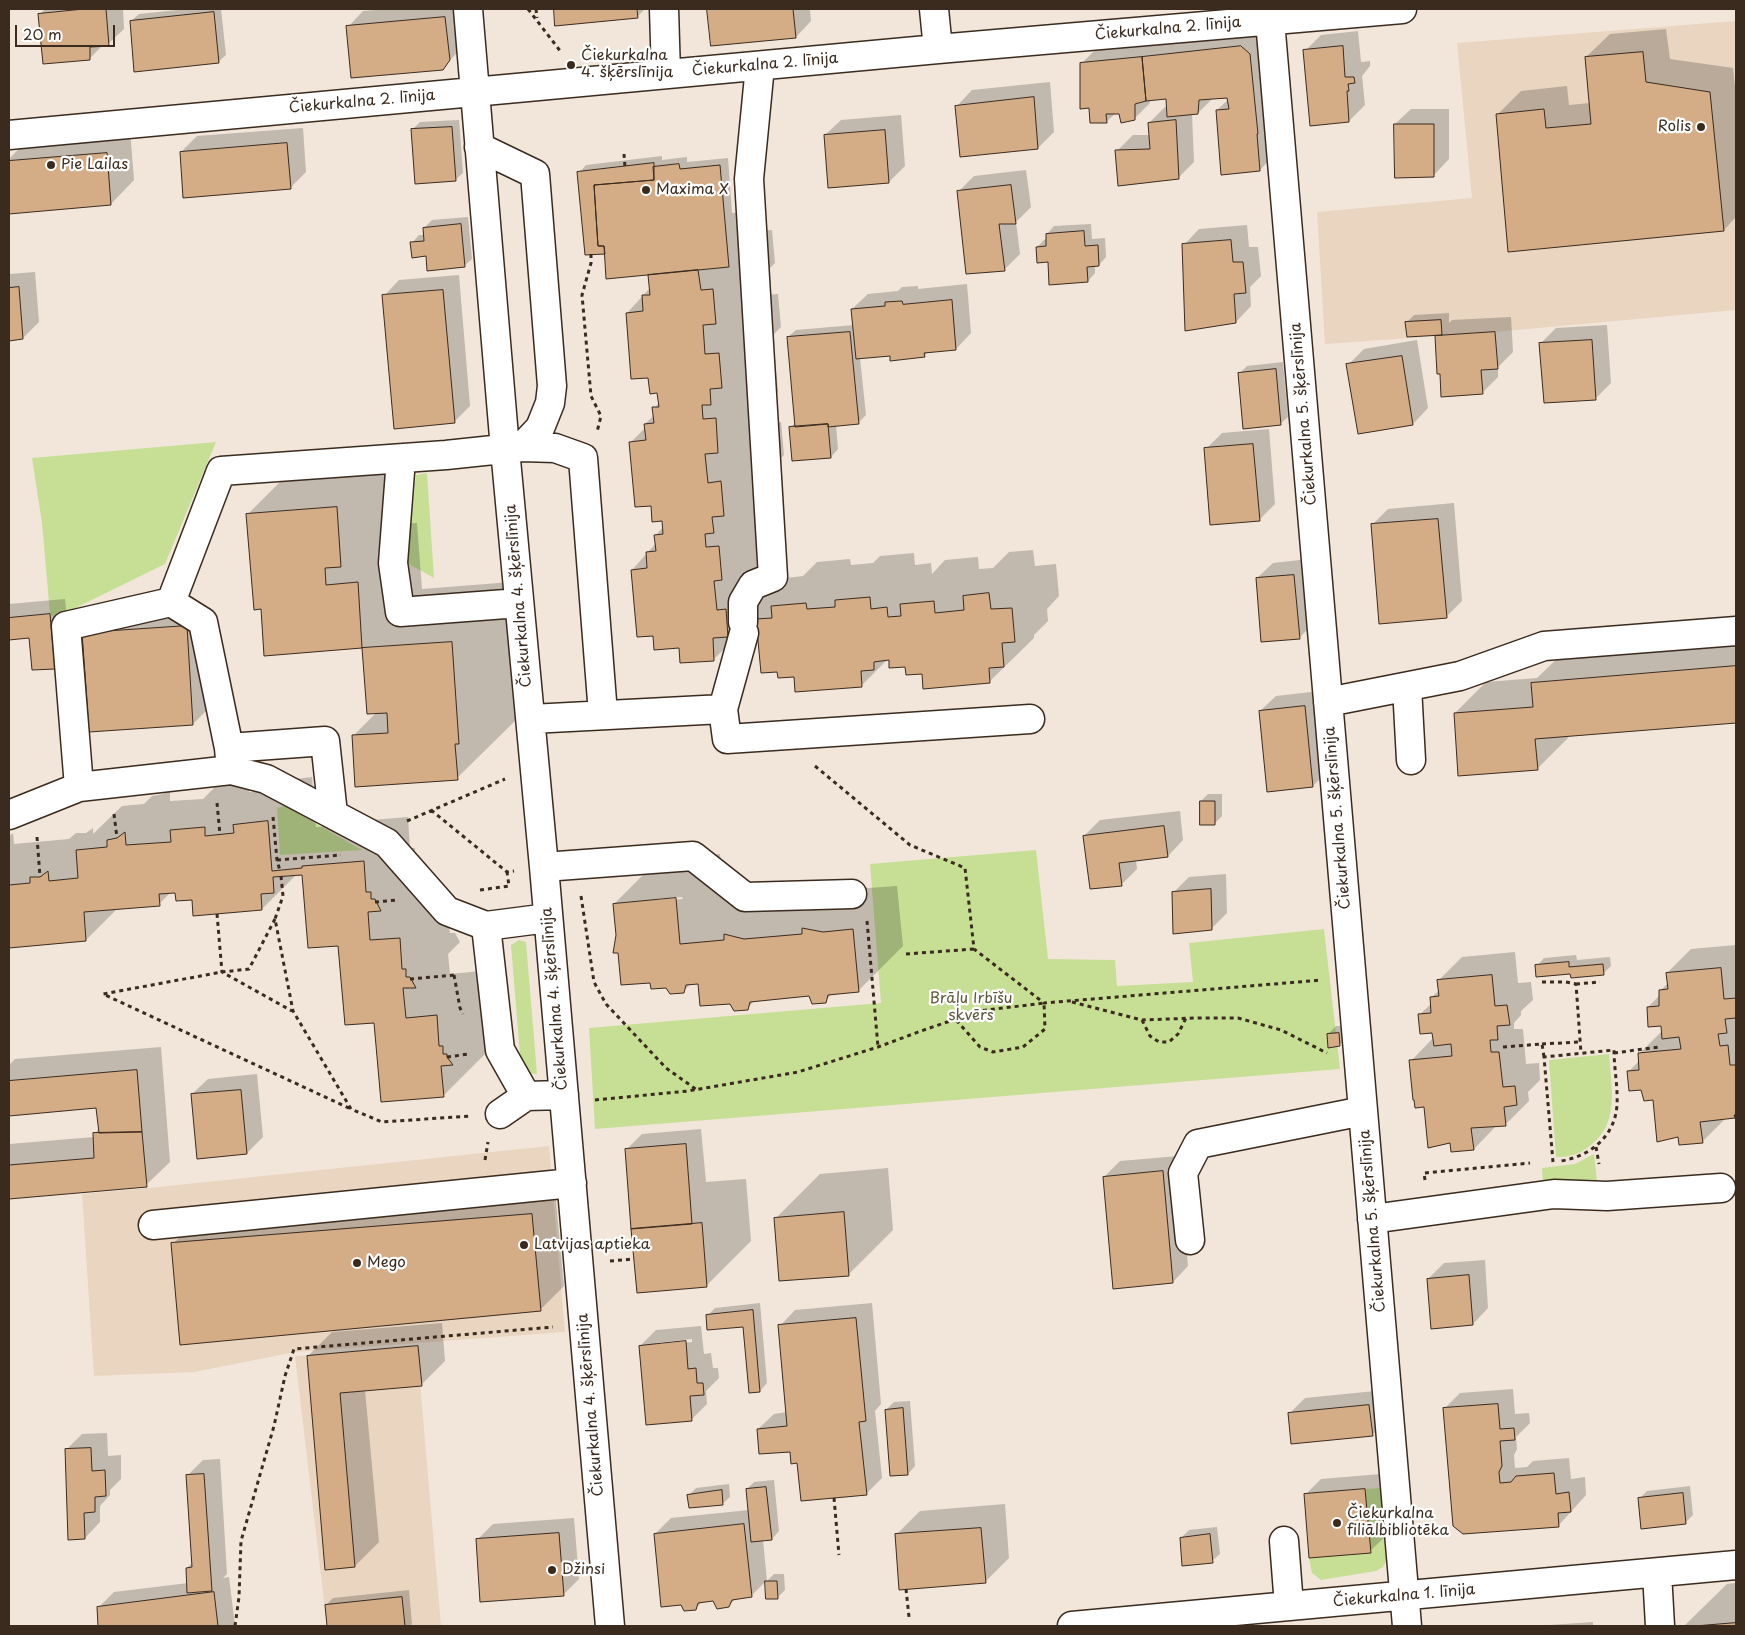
<!DOCTYPE html>
<html>
<head>
<meta charset="utf-8">
<style>
	body { margin:0 }
	#map { position:relative; width:1745px; height:1635px; overflow:hidden; background:#f2e6da; font-family:"Playpen Sans",sans-serif }
	canvas { display:block }
	.frame { position:absolute; inset:0; border:10px solid #3b2a1e; pointer-events:none }
	.scale { position:absolute; left:15px; top:25px; width:100px; height:22px; box-sizing:border-box; border:2px solid #3b2a1e; border-top:0; padding-left:6px; font-size:15px; line-height:18px; white-space:nowrap; color:#3b2a1e; -webkit-text-stroke:4px #fff; paint-order:stroke }
</style>
</head>
<body>
<div id="map">
<canvas width="1745" height="1635"></canvas>
<div class="frame"></div>
<div class="scale">20 m</div>
</div>
<script>
const c = document.querySelector('canvas').getContext('2d');
c.lineJoin = 'round';
function paint(path, color) { c.fillStyle = color; c.fill(path, 'evenodd'); }
function stroke(path, color, width, dash) { c.strokeStyle = color; c.lineWidth = width; c.lineCap = dash ? 'butt' : 'round'; c.setLineDash(dash || []); c.stroke(path); }
function drawText(font, color, halo, rows, align = 'center') {
  c.font = font + ' "Playpen Sans",sans-serif'; c.lineWidth = 4.5; c.setLineDash([]); c.textBaseline = 'middle'; c.strokeStyle = halo; c.fillStyle = color; for (const [text, x, y, turn = 0] of rows) {
    c.save(); c.translate(x, y); c.rotate((+turn || 0) * Math.PI / 180); c.textAlign = isNaN(turn) ? turn : align; if (halo) c.strokeText(text, 0, 0); c.fillText(text, 0, 0); c.restore();
  }
}
paint(new Path2D(`
	M1736,21V310L1495,332L1325,344L1317,212L1472,198L1457,43Z
	M549,1146L565,1332L295,1352L194,1372L94,1376L82,1194L149,1188Z
	M417,1348L441,1626H327L295,1356Z`), '#e9d5c0');
paint(new Path2D(`
	M216,442L165,564L55,618L50,614L42,523L32,458Z
	M427,473L434,578L407,563L416,475Z
	M285,806L362,850L280,855L277,808Z
	M1036,850L1048,959L1115,960L1117,986L1193,982L1189,943L1324,929L1340,1069L595,1129L589,1028L881,1003L870,864Z
	M519,940L526,942L537,1074L526,1073L520,1055L511,945Z
	M1609,1054C1611,1085 1620,1122 1592,1144C1586,1149 1579,1154 1572,1155C1567,1157 1561,1157 1556,1157L1549,1060Z
	M1594,1154L1597,1181L1594,1182L1543,1184L1542,1168L1575,1164Z
	M1381,1488L1387,1560L1383,1567L1376,1571L1321,1580L1312,1573L1309,1558L1370,1552L1365,1489Z`), '#c7df95');
paint(new Path2D(`
	M45,9H123L124,29L108,44L103,45L90,58L40,14Z
	M187,9H221L226,55L218,62L131,21L139,14Z
	M387,9H461L458,52L442,68L348,27L363,11Z
	M555,9H645L637,17L556,25Z
	M708,9H812H810L811,21L796,37L712,44Z
	M1666,29L1670,59L1733,68L1736,95V217L1724,230L1509,251L1498,114L1521,91L1567,86L1569,105L1590,103L1586,57L1610,34Z
	M1257,31L1275,154L1260,170L1217,110L1229,99L1228,96L1213,98L1198,113L1192,114L1194,162L1178,178L1117,151L1133,135H1150L1149,123L1165,107H1168L1167,98L1150,99V103L1134,119L1120,113H1116L1106,122L1091,107L1082,63L1097,48Z
	M1358,31L1361,62L1370,61V66L1362,76L1365,105L1349,121L1305,51L1321,35Z
	M1050,82L1054,132L1038,148L957,106L972,90Z
	M1411,109H1449V159L1434,175L1395,124Z
	M901,115L905,166L889,182L825,135L841,120Z
	M459,120L463,173L455,180L412,130L420,122Z
	M303,128L306,172L291,187L181,152L197,136Z
	M130,130L134,180L111,204L10,212L9,159L29,138Z
	M662,156V160L687,157V162L728,158L732,213L758,211L760,231L772,230L775,263L763,275L765,295L778,294L781,327L770,338L763,359H775L778,392L766,404L768,423L781,422L784,455L773,466L776,551L785,550L788,576L786,578L803,576L817,562L850,559L851,565L873,563L880,556L914,553L915,565L931,563L932,574L945,560L978,557L979,569L993,568L1009,552L1033,550L1035,566L1056,564L1059,596L1047,609L1048,621L1034,635V638L989,682L923,672L888,659L862,685L795,675L778,670L759,631L740,633L714,659L654,634L632,570L656,543V535L663,527V520L652,505L631,442L646,427L645,424L654,415V408L660,402L659,392L650,377L627,313L650,288L649,273L606,252L579,173L586,165Z
	M1026,170L1031,207L1016,222L1020,254L1004,270L958,192L974,176Z
	M468,217L472,259L464,266L427,255L412,243L419,235H425L424,228L432,220Z
	M1091,224L1092,239L1105,238L1106,257L1099,265H1095V273L1088,281L1049,261L1037,247L1044,240L1047,239V234L1054,226Z
	M1247,225L1249,247H1258L1261,276L1250,287L1251,306L1236,322L1184,245L1199,229Z
	M35,272L39,322L23,338L9,339V274Z
	M459,275L470,406L454,422L384,296L399,280Z
	M967,284L971,333L956,349L929,351L924,356L891,355L860,358L866,415L858,423L836,425L838,449L831,457L790,428L796,422L788,337L796,330L854,325L852,309L868,294L898,291L902,287L918,286V289Z
	M1449,313V323L1452,320L1511,317L1513,352L1498,367V377L1482,393L1436,336L1438,334L1407,322L1414,315Z
	M1607,325L1611,383L1595,399L1540,344L1556,328Z
	M1417,340L1428,408L1413,424L1348,365L1364,349Z
	M1283,362L1288,417L1280,424L1239,374L1247,366Z
	M1269,429L1275,504L1259,520L1206,449L1222,433Z
	M396,448L386,525L417,523L422,589L511,582L517,719L457,778L353,736L377,712H368L364,647L265,654L262,608L248,514L308,454Z
	M1454,503L1462,601L1446,617L1372,525L1388,509Z
	M1309,559L1315,622L1299,638L1257,578L1273,563Z
	M65,599L70,652L54,668L30,636L9,638V604Z
	M202,611L209,708L193,724L90,731L99,617Z
	M1736,638V722L1568,735V738L1537,769L1455,713L1486,682L1537,678L1564,652Z
	M1320,691L1328,770L1313,786L1260,711L1276,696Z
	M312,777L316,827L344,825L347,822L408,817L410,848H415V855H419L424,865L413,876L414,897L444,894L450,933H455L460,942L448,954L450,974L481,971L488,1051L443,1096L376,1022L340,945L303,873L297,874L262,909L193,899L176,892H171L159,904L118,908L86,940L9,946V836L13,833L14,844L69,839L76,833H86L93,828V834L122,806L144,804L152,796L163,794L170,789V801L203,799L216,786L249,783V792L270,790L279,781Z
	M1208,794H1222V816L1215,823L1201,801Z
	M1180,811L1183,840L1168,856L1136,860L1137,869L1122,884L1084,836L1100,820Z
	M720,854L725,900L762,897L848,884L868,888L897,886L903,946L858,991L833,993L825,1001L809,995L755,1000L747,1009L731,1002L699,983L691,984L683,991L651,981L617,935L614,904L658,860ZM682,897L683,899L658,901V899Z
	M1226,874L1227,913L1211,929L1173,893L1189,877Z
	M1736,945V1115L1734,1117L1726,1118L1702,1142L1680,1135L1654,1099L1642,1089L1629,1071L1640,1060L1639,1054L1663,1030L1662,1025L1648,1007L1660,995V991L1668,983L1667,973L1691,949Z
	M1515,952L1518,983L1531,982L1533,1000L1521,1011V1015L1514,1023V1029H1523L1526,1064L1539,1063L1540,1080L1528,1092L1529,1101L1506,1124L1497,1125L1474,1149L1451,1142L1426,1106L1411,1061L1434,1037L1433,1032L1419,1015L1432,1003L1431,998L1440,989L1439,980L1462,957Z
	M1576,955L1577,960L1610,957L1611,966L1603,974L1571,972L1537,966L1544,958Z
	M1336,1026H1346L1347,1038L1339,1045L1328,1034Z
	M161,1047L170,1162L146,1185L9,1197V1144L94,1137V1134L100,1128L97,1107L9,1115V1065L15,1059Z
	M257,1074L263,1137L247,1153L192,1094L208,1079Z
	M701,1129L706,1182L746,1179L751,1241L706,1286L626,1150L642,1134Z
	M1178,1156L1188,1266L1173,1282L1104,1177L1120,1161Z
	M888,1168L893,1230L848,1275L776,1218L820,1174Z
	M555,1191L564,1286L540,1310L173,1244L196,1220Z
	M1485,1260L1488,1308L1473,1324L1428,1279L1444,1263Z
	M760,1303L767,1383L760,1391L744,1326L708,1315L715,1308Z
	M872,1303L881,1404L875,1411L882,1478L866,1494L798,1462L791,1450L758,1429L774,1414L787,1412L780,1326L795,1310Z
	M442,1323L445,1361L421,1385L365,1390L379,1542L355,1566L308,1356L332,1332Z
	M701,1326L704,1354L711,1353L713,1368H718L719,1378L706,1391L707,1404L691,1420L640,1346L656,1330ZM692,1339V1342L656,1345V1343Z
	M1513,1389L1515,1414L1529,1413L1530,1423L1516,1437L1517,1449L1514,1455L1515,1468L1527,1467L1533,1461L1569,1458L1571,1479L1585,1477L1586,1495L1558,1526L1463,1533L1444,1409L1460,1393Z
	M1385,1390L1388,1419L1372,1435L1289,1414L1305,1398Z
	M910,1401L915,1466L908,1474L886,1410L894,1402Z
	M107,1433L108,1456L121,1455V1479L110,1490V1495L100,1506V1522L85,1538L67,1449L82,1434Z
	M220,1459L227,1574L223,1578L229,1577L235,1626H99L98,1608L114,1592L188,1583L187,1568L193,1562L187,1476L203,1460Z
	M1381,1474L1386,1536L1370,1551L1305,1495L1321,1479Z
	M774,1480L779,1531L772,1539L763,1540L767,1581L774,1574H784L785,1590L778,1597L768,1598L766,1581L751,1596L736,1598L729,1606L714,1600L703,1601L695,1609L655,1534L671,1518L749,1510L747,1489L754,1482Z
	M729,1484L730,1497L722,1504L689,1495L696,1488Z
	M1690,1486L1693,1515L1685,1523L1639,1499L1647,1491Z
	M1005,1504L1009,1558L985,1582L896,1535L920,1511Z
	M574,1518L579,1579L563,1595L477,1540L493,1524Z
	M1217,1527L1220,1554L1212,1561L1181,1538L1189,1530Z
	M1736,1583V1626H1684L1727,1584Z
	M409,1590L412,1624L410,1626H328L326,1605L333,1598Z
	M1593,1622V1626H1535Z`), '#0003');
const building = new Path2D(`
	M84,9H106L109,46L90,47V60L43,64L38,14Z
	M554,9H637L638,18L555,26Z
	M707,9H793L796,38L711,46Z
	M214,12L219,63L134,72L130,21Z
	M445,17L450,60L443,70L351,78L346,26Z
	M1241,46L1250,54L1258,134H1257L1260,171L1221,175L1216,110L1229,109L1227,98L1199,100L1198,114L1167,117L1166,99L1146,101L1142,57Z
	M1343,46L1345,77H1354L1355,83L1348,84L1349,91H1347L1349,122L1310,126L1303,50Z
	M1643,52L1646,82L1710,92L1724,231L1508,252L1496,114L1544,109L1546,128L1591,124L1585,57Z
	M1142,57L1146,101L1135,104V120L1121,123L1119,114H1106L1107,123H1090L1089,108L1080,109V63Z
	M1034,97L1038,149L960,157L955,106Z
	M1176,120L1179,179L1118,186L1115,150L1150,149L1148,123Z
	M1394,124H1434V177L1395,178Z
	M452,127L456,181L415,184L411,129Z
	M885,130L889,183L828,188L824,135Z
	M287,143L291,189L183,198L180,152Z
	M107,153L111,205L9,214V161Z
	M654,163V180L594,185L598,246H604L605,254L585,255L577,172Z
	M679,164L680,169L720,165L729,267L606,279L604,246H598L594,185L654,180L653,167Z
	M1011,185L1016,224H999L1005,271L966,274L957,191Z
	M461,224L465,267L427,271L426,256L412,258L410,242L424,241L423,228Z
	M1084,231L1085,246L1098,245L1099,266L1087,267L1088,282L1049,285L1048,262L1037,263L1036,247L1046,246V234Z
	M1231,240L1233,262H1243L1246,293L1234,294L1236,323L1185,331L1182,244Z
	M698,270L701,290L713,289L716,324L703,325L705,354L719,353L722,388L710,389L711,405H702L703,419L716,418L718,453L705,454L708,483L721,481L724,516L712,517L714,533L705,534L706,547L719,546L722,580L714,581L717,610L726,609L728,637L713,638L714,661L680,663L679,648L654,650L653,636L637,637L631,570L647,568L646,552L656,551L654,535L663,534L662,521L652,522L651,506L635,507L629,442L646,440L644,424L654,423L652,407H659L657,393L650,394L648,378L631,379L626,313L643,311L642,295H650L648,275Z
	M19,287L23,339L9,341V288Z
	M443,290L455,423L394,429L382,295Z
	M952,300L956,350L924,353L925,357L890,361V356L856,359L851,309L885,306V302L902,301L903,304Z
	M1441,320L1442,335L1407,337L1405,322Z
	M850,332L859,424L828,427V424L795,427L787,337Z
	M1495,332L1498,369L1481,370L1483,394L1441,397L1440,374H1437L1435,336Z
	M1592,340L1596,400L1544,403L1539,343Z
	M1402,356L1413,425L1358,434L1346,364Z
	M1276,369L1281,425L1243,429L1238,373Z
	M828,424L831,458L792,461L789,427Z
	M1253,444L1260,521L1210,525L1204,448Z
	M337,507L341,567L325,568L326,585L358,582L362,648L264,656L261,609L254,610L246,514Z
	M1438,519L1447,618L1379,624L1371,524Z
	M1294,575L1300,639L1261,642L1256,578Z
	M989,593L991,609L1012,608L1015,642L1002,643L1004,667L989,668L990,683L923,689L922,674L906,675L905,667L889,668V660L874,662V670L861,671L862,687L795,692L794,677L778,678L777,672L761,673L756,619L772,618L771,606L806,603L807,609L835,607V600L870,597L871,609L887,607L888,617L901,616L900,604L934,601L935,613L964,610L963,596Z
	M50,614L55,669L32,670L29,638L9,640V618Z
	M187,626L193,725L89,732L82,633Z
	M452,642L459,744H455L458,780L355,787L352,735L388,733L387,713L367,714L362,648Z
	M1736,666V723L1535,739L1538,770L1458,776L1454,713L1533,707L1531,683Z
	M1305,706L1313,787L1267,792L1259,711Z
	M1200,801H1215V825H1200Z
	M268,821L272,871L302,868V866L364,861L366,892H371V899H375L381,911L368,912L370,940L400,938L402,969H406V977H410L416,988H403L406,1018L437,1015L439,1046H443V1054H447V1057L453,1065L441,1066L444,1097L381,1102L374,1023L345,1025L338,946L308,948L302,875L273,877L274,893L261,894L262,910L193,916L192,900L176,901L175,893L159,894L160,906L84,912L86,941L9,948V885L30,883V877H40L48,871L49,881L78,878L76,850L107,847V840L117,838L125,832L126,845L171,842L170,830L205,827V836L234,833L233,825Z
	M1164,826L1168,857L1119,863L1122,886L1090,889L1083,836Z
	M1211,889L1212,930L1173,934L1172,892Z
	M676,898L680,944L724,940V934L744,939L802,934V928L823,932L853,929L859,992L828,995L826,1003L812,1004L809,996L750,1002L748,1010L734,1011L730,1004L700,1006L698,984L686,985L684,993L670,994L666,988L651,989L650,983L621,985L618,953H613L616,935L613,904Z
	M1569,962V967L1603,964L1604,975L1571,978L1570,974L1536,977L1535,965Z
	M1721,968L1724,999L1736,998V1018L1725,1019L1727,1033L1718,1034L1720,1046L1728,1045L1730,1065H1736V1115H1734L1735,1118L1700,1122L1703,1143L1679,1145L1678,1137L1657,1142L1653,1100L1644,1101L1641,1090L1629,1091L1627,1071L1639,1070L1638,1053L1681,1049L1679,1037L1662,1039L1661,1026L1648,1027L1647,1007L1659,1006V990L1668,989L1666,973Z
	M1492,975L1495,1006L1507,1005L1510,1025L1497,1026L1498,1040H1490L1491,1052H1499L1503,1087L1515,1086L1517,1105L1504,1107L1506,1126L1471,1128L1474,1150L1451,1152L1450,1143L1428,1148L1424,1107L1415,1108L1414,1100H1413L1409,1060L1452,1056L1451,1044L1434,1046L1432,1033L1420,1034L1418,1014L1431,1013L1430,997L1439,996L1437,980Z
	M1339,1033L1340,1046L1328,1048L1327,1034Z
	M137,1070L142,1132L99,1133L96,1108L9,1116V1081Z
	M241,1090L247,1154L197,1159L191,1094Z
	M142,1132L147,1187L9,1199V1165L94,1158L93,1133Z
	M686,1144L692,1224L631,1229L625,1149Z
	M1163,1171L1173,1283L1113,1289L1103,1177Z
	M844,1212L849,1276L779,1281L774,1218Z
	M532,1214L541,1311L180,1345L171,1243Z
	M702,1223L707,1287L637,1293L631,1229Z
	M1469,1275L1473,1325L1431,1329L1427,1279Z
	M753,1310L760,1392L749,1393L743,1327L707,1330L706,1315Z
	M856,1318L866,1421L859,1422L867,1495L801,1501L797,1463L791,1464L790,1452L759,1454L757,1429L787,1426L778,1325Z
	M686,1341L688,1369L696,1368L697,1383H703L704,1395L690,1396L692,1421L646,1425L639,1346Z
	M418,1346L422,1386L340,1393L355,1567L325,1570L307,1356Z
	M1498,1404L1500,1429L1514,1428L1515,1440L1500,1441L1502,1466L1499,1472L1500,1483L1511,1482L1516,1476L1554,1473L1556,1494L1569,1492L1571,1512L1558,1513L1559,1527L1463,1534L1453,1526L1443,1408Z
	M1369,1405L1373,1436L1291,1444L1288,1413Z
	M903,1408L908,1475L890,1476L885,1410Z
	M91,1448L92,1471L105,1470L106,1496L95,1497V1512L84,1513L85,1539L68,1540L65,1449Z
	M204,1474L212,1591L187,1593L186,1568L192,1567L186,1475Z
	M766,1487L772,1540L751,1542L746,1489Z
	M1365,1489L1371,1553L1309,1558L1304,1494Z
	M722,1490L723,1505L689,1508L687,1495Z
	M1683,1493L1686,1524L1641,1529L1638,1498Z
	M744,1524L752,1597L732,1600L729,1607L717,1609L713,1601L698,1603L696,1610L684,1611L681,1605L661,1607L654,1534Z
	M981,1528L986,1583L899,1590L895,1534Z
	M559,1533L564,1596L480,1602L476,1539Z
	M1210,1534L1213,1563L1182,1566L1180,1538Z
	M765,1581H777L778,1599H766Z
	M214,1592L218,1626H98L97,1607Z
	M402,1597L405,1626H327L325,1605Z
	M1736,1623V1626H1695L1719,1624Z`);
paint(building, '#d4ac85');
stroke(building, '#3b2a1e', 1);
const minor = new Path2D(`
	M468,9L505,449L544,867L610,1626
	M664,9L666,74
	M934,9L938,49
	M1269,9L1407,1626
	M9,135L938,49L1402,9
	M479,147L535,174L552,386L550,403L540,428L522,447
	M401,459L393,563L400,612L519,603
	M171,602L203,622L229,748L231,770
	M743,622V602L753,585L773,577L749,179L760,66
	M1407,687L1411,760
	M1328,702L1460,676L1544,646L1736,631
	M723,709L744,633
	M531,719L723,709L727,739L1030,719
	M229,748L325,741L333,814
	M9,815L79,787
	M544,867L693,856L745,897L852,894
	M548,918L486,926L447,911L387,843L266,779L231,770L79,787L66,626L171,602L221,471L446,455L522,447L555,448L583,458L603,714
	M486,926L500,1050L526,1096L564,1095
	M500,1114L526,1096
	M1372,1219L1554,1194L1607,1196L1721,1188
	M153,1225L572,1183
	M1190,1240L1183,1173L1198,1144L1363,1111
	M1284,1541L1289,1606
	M1657,1573L1660,1626
	M1072,1626L1736,1565`);
stroke(minor, '#3b2a1e', 31);
stroke(new Path2D(`
	M528,9L561,52
	M536,9L537,18
	M624,154L625,167
	M591,254V263L582,295L591,396L601,416L597,432
	M815,766L910,845L965,868L974,949L1044,1003L1322,980
	M217,803L220,835
	M431,810L507,872L514,871
	M114,814L117,838
	M273,817L277,860L280,871
	M407,821L505,779
	M37,837L40,877
	M277,860L341,855
	M281,876L283,896L275,919L293,1011L351,1109L382,1122L470,1116
	M480,890L509,886L507,872
	M581,896L594,982L606,1004L666,1068L697,1090
	M375,902L397,900
	M217,914L222,972L292,1011
	M275,919L249,969L222,972L103,994L351,1109
	M867,921L878,1047
	M906,954L974,949
	M454,975L460,1008L463,1014
	M410,979L455,975
	M1542,982H1566L1576,984L1581,1053
	M1576,984L1600,982
	M1072,1002L1142,1020L1194,1018H1238L1281,1030L1327,1053
	M1142,1020L1150,1036L1159,1042H1169L1178,1034L1186,1018
	M1542,1044L1580,1042
	M1503,1047L1542,1044L1544,1057
	M1614,1053L1659,1047
	M447,1057L469,1054
	M595,1100L688,1091L798,1072L878,1047L921,1031L979,1011L1044,1003L1045,1029L1023,1047L993,1052L980,1047L956,1020
	M1596,1147L1599,1164
	M485,1160L488,1142
	M1553,1162L1544,1057L1614,1050C1614,1068 1618,1087 1617,1105C1615,1136 1591,1156 1561,1161
	M1425,1180L1424,1173L1530,1163
	M610,1261L634,1259
	M834,1498L839,1555
	M906,1589L909,1617
	M235,1626L239,1597L241,1541L274,1426L285,1376L294,1349L553,1327`), '#3b2a1e', 3, [4, 4]);
stroke(minor, '#fff', 28);
for (const [x, y, r, color] of [
	[571,65,5,"#3b2a1e"],
	[1701,127,5,"#3b2a1e"],
	[51,165,5,"#3b2a1e"],
	[646,190,5,"#3b2a1e"],
	[524,1245,5,"#3b2a1e"],
	[357,1263,5,"#3b2a1e"],
	[1337,1523,5,"#3b2a1e"],
	[552,1570,5,"#3b2a1e"]
]) { const dot = new Path2D(); dot.arc(x, y, r, 0, 2 * Math.PI); c.fillStyle = color; c.fill(dot); stroke(dot, '#fff', 2); }
drawText('15px', '#3b2a1e', '#fff', [
	["Čiekurkalna 2. līnija",1168,29,-5],
	["Čiekurkalna 2. līnija",765,65,-5],
	["Čiekurkalna 2. līnija",362,102,-5],
	["Čiekurkalna 5. šķērslīnija",1304,414,-95],
	["Čiekurkalna 4. šķērslīnija",519,596,-95],
	["Čiekurkalna 5. šķērslīnija",1338,818,-95],
	["Čiekurkalna 4. šķērslīnija",555,999,-95],
	["Čiekurkalna 5. šķērslīnija",1373,1221,-95],
	["Čiekurkalna 4. šķērslīnija",591,1405,-95],
	["Čiekurkalna 1. līnija",1404,1596,-5]
]);
drawText('15px', '#3b2a1e', '#fff', [
	["Čiekurkalna",581,56],
	["4. šķērslīnija",581,73],
	["Rolis",1691,127,"right"],
	["Pie Lailas",61,165],
	["Maxima X",656,190],
	["Latvijas aptieka",534,1245],
	["Mego",367,1263],
	["Čiekurkalna",1347,1514],
	["filiālbibliotēka",1347,1531],
	["Džinsi",562,1570]
], 'left');
drawText('15px', '#5e573c', '#fff', [
	["Brāļu Irbīšu",971,999],
	["skvērs",971,1016]
]);
</script>
</body>
</html>
